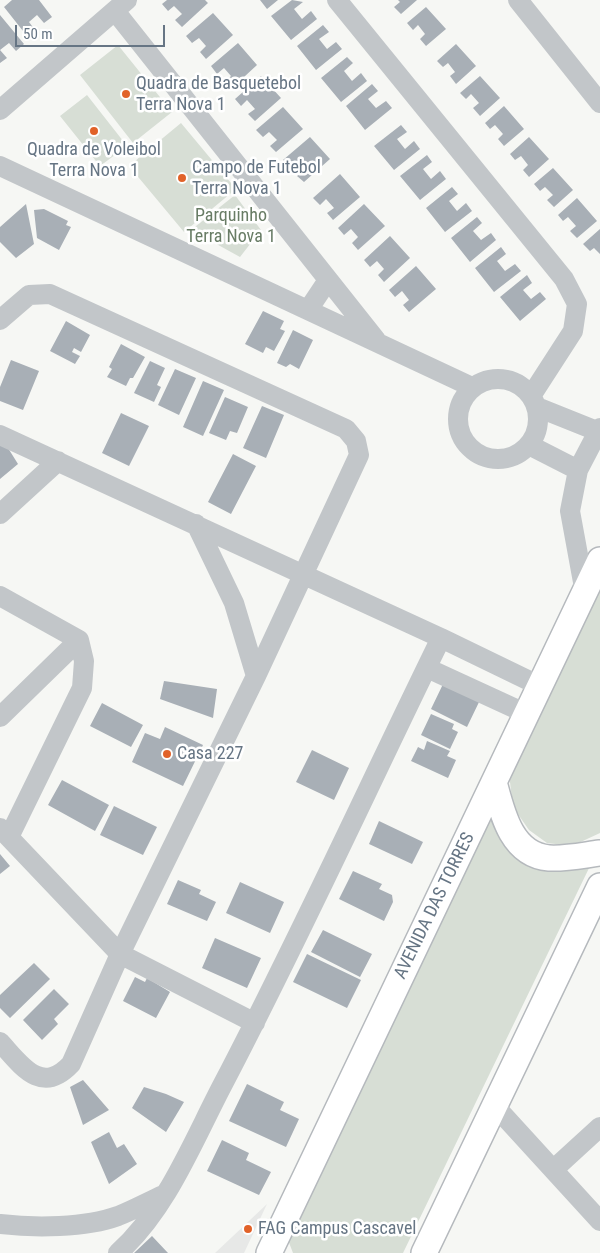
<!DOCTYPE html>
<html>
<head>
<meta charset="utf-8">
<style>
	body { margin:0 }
	#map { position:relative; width:600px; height:1253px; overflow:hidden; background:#f6f7f4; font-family:"Roboto Condensed",sans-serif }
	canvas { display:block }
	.scale { position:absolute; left:15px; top:25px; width:150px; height:22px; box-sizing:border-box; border:2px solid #667584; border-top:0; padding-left:6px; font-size:15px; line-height:18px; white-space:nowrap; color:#667584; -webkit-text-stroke:4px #fff; paint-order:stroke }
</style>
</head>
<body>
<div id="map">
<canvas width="600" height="1253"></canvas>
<div class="scale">50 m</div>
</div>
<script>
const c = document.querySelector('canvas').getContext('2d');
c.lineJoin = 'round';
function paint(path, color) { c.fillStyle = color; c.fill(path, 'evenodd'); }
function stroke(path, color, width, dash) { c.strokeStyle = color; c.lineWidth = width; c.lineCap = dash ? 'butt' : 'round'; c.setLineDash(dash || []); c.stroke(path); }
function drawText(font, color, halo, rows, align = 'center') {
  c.font = font + ' "Roboto Condensed",sans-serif'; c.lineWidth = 5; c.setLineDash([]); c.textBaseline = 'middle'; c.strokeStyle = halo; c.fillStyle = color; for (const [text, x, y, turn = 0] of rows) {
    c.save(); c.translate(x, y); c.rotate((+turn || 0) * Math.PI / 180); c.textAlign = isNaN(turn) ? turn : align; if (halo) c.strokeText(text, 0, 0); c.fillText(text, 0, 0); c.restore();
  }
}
paint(new Path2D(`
	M267,1204L244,1253H215Z`), '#e7e8e7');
paint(new Path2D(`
	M118,45L172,112L133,143L80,75Z
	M87,95L127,146L100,166L60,116Z
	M181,123L236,189L184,232L129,166Z
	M235,195L261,230L240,257L191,230Z
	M600,580V833L572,846L547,843L529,830L513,807L509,774Z
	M490,817L507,846L591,864L403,1253H293L288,1240Z`), '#d7ded5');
paint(new Path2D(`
	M12,0H39L52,17L44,23L37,15L29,22L35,30L27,36L4,7Z
	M167,0H205L208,3L182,27L175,20L182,14L174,6L168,11L162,4Z
	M260,0H278L267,9Z
	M292,0L303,2L294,9L302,19L311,11L317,19L291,40L271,16Z
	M398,0H417L401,14L394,7L400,2Z
	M426,7L446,29L426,46L420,39L425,34L418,25L413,30L407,23Z
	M213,13L233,35L206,59L200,52L206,46L199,38L192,43L186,36Z
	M0,15L24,44L16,51L9,43L0,50L7,58L0,63Z
	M323,25L329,32L319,39L327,49L336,42L342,49L316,70L297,46Z
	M238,43L257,65L231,89L225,82L231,76L224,68L217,74L211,66Z
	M456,44L476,66L456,84L450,76L455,72L448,63L443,67L437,61Z
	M347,57L353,63L344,71L352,81L361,73L367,81L341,102L321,78Z
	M261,76L281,98L255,121L248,114L255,109L247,100L241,106L235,99Z
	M480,76L500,98L480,116L473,108L479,103L471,94L466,99L460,93Z
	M372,84L378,91L368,99L376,108L386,101L392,108L365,130L346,106Z
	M504,106L524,129L504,146L498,139L503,134L495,125L490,129L485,123Z
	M283,107L303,129L276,152L270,146L277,140L269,132L263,137L256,130Z
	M401,125L407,132L397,139L405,149L414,141L420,149L394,170L374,146Z
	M310,137L330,159L304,182L297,176L304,170L297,161L290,167L283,160Z
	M529,137L549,159L529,177L523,170L528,165L521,156L515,160L510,154Z
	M427,155L432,162L423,169L431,179L440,171L446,179L420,200L400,176Z
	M553,168L573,190L554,207L547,200L553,195L545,187L540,191L534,184Z
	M340,174L360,197L333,220L327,213L334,208L326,199L320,205L313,198Z
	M452,187L458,194L449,201L457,211L466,203L472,211L445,232L426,208Z
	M577,198L597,221L577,238L570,231L576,226L568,217L563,221L558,215Z
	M26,204L34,244L16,258L0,242V227Z
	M364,204L385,226L358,250L352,243L358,237L351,229L344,235L338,228Z
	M44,209L68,221L66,225L71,227L59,250L37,238L34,210Z
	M477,217L482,223L473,231L481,240L491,233L496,240L470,262L451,238Z
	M600,229V254L594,248L590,251L583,244Z
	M390,236L410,258L384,282L378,275L384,269L377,261L370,267L364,260Z
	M501,247L506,254L497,261L505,271L515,264L521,271L494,292L475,268Z
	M416,266L436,289L409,312L403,305L409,300L402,291L395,297L389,290Z
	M527,275L532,283L523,290L531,299L540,292L546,299L520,321L500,297Z
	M263,311L284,321L280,329L285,331L274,351L266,347L263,353L245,344Z
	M66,321L90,335L81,352L74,348L72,352L80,356L75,364L50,351Z
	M293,330L313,340L299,369L290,364L286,367L277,363Z
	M121,344L145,357L133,378H130L126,386L107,377L112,369L109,367Z
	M11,360L39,371L23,410L0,401V387Z
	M150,361L165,368L157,385L161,387L154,402L134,393Z
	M175,369L196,378L179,415L158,405Z
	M203,381L224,390L203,436L183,427Z
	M225,397L248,407L237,433L230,431L226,440L209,433Z
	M262,406L284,415L266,458L243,448Z
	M121,413L149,426L129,466L102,453Z
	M0,445L8,448L18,464L0,479Z
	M233,454L256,466L231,514L208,502Z
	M164,681L217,689L213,718L160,699Z
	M444,682L480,700L467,727L431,709Z
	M102,703L143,725L131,747L90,726Z
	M431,714L454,724L452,729L458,732L450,749L421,735Z
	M165,727L203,745L183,786L132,762L145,733L160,739Z
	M427,741L450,751L447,756L456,760L448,778L411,761L418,747L424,750Z
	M312,750L349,768L334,800L296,782Z
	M62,780L109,805L95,831L48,805Z
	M114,806L157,827L143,855L100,835Z
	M379,821L423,842L412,864L369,844Z
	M0,854L10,866L0,874Z
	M353,871L382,884L379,889L392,895L393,902L384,921L339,899Z
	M178,880L201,890L199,894L216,902L207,921L167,904Z
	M240,882L284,902L270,933L226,913Z
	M323,930L372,954L360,977L311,952Z
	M215,938L261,958L247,988L202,968Z
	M307,954L361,980L347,1008L293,982Z
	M34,963L50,979L10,1018L0,1008V995Z
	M135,977L145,982L147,978L170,992L156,1018L123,1001Z
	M54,989L69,1004L54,1019L58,1024L42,1040L23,1020Z
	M83,1080L109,1110L83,1125L70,1087Z
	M247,1084L284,1102L280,1110L299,1119L286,1147L229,1121Z
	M144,1087L166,1094L184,1102L166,1132L132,1108Z
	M109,1132L117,1148L124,1144L137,1164L109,1184L91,1142Z
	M222,1140L249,1153L246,1160L271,1172L259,1195L207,1171Z
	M152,1236L168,1253H134Z`), '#a8afb6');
const major = new Path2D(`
	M494,782C502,812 511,855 549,858C566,859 584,855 600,853
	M269,1253L600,560
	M424,1253L600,886`);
stroke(major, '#b5b9bd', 28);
stroke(new Path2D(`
	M337,0L564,279L577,304L573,331L531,396
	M518,0L600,103
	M115,11L376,340
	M0,110L127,0
	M0,166L472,387
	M308,310L328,280
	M0,320L29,295L50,294L346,429L356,441L359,455L256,676L120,954L71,1064C41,1096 21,1065 0,1042
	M458 419a40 40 0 1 1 80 0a40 40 0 1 1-80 0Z
	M537,407L597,431
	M0,435L441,638C368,787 300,937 223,1084C193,1141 167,1209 118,1253
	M529,445L578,470
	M0,514L58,461
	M196,524L234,603L256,676
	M585,593L570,511L578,470L600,428
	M0,596L79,640L84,661L82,688L9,837
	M441,638L540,686
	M427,668L527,714
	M0,717L79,640
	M0,828L120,954L255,1023
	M494,1105L600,1221
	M554,1169L600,1127
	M0,1224C34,1228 85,1228 118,1216C133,1210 148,1202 163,1195`), '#c2c6c9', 20);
stroke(major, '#fff', 25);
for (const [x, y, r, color] of [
	[126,94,5,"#e16229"],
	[94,131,5,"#e16229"],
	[182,178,5,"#e16229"],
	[167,754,5,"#e16229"],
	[248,1229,5,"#e16229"]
]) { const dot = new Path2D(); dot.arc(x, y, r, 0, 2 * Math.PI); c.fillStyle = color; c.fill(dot); stroke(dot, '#fff', 2); }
drawText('18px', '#667584', '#fff', [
	["Quadra de Basquetebol",136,84],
	["Terra Nova 1",136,105],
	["Quadra de Voleibol",94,150,"center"],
	["Terra Nova 1",94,171,"center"],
	["Campo de Futebol",192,168],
	["Terra Nova 1",192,189],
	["Casa 227",177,754],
	["FAG Campus Cascavel",258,1229]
], 'left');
drawText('18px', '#687c65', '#fff', [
	["Parquinho",231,216],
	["Terra Nova 1",231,237]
]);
drawText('18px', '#667584', '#fff', [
	["AVENIDA DAS TORRES",435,906,-64]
]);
</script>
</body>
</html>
